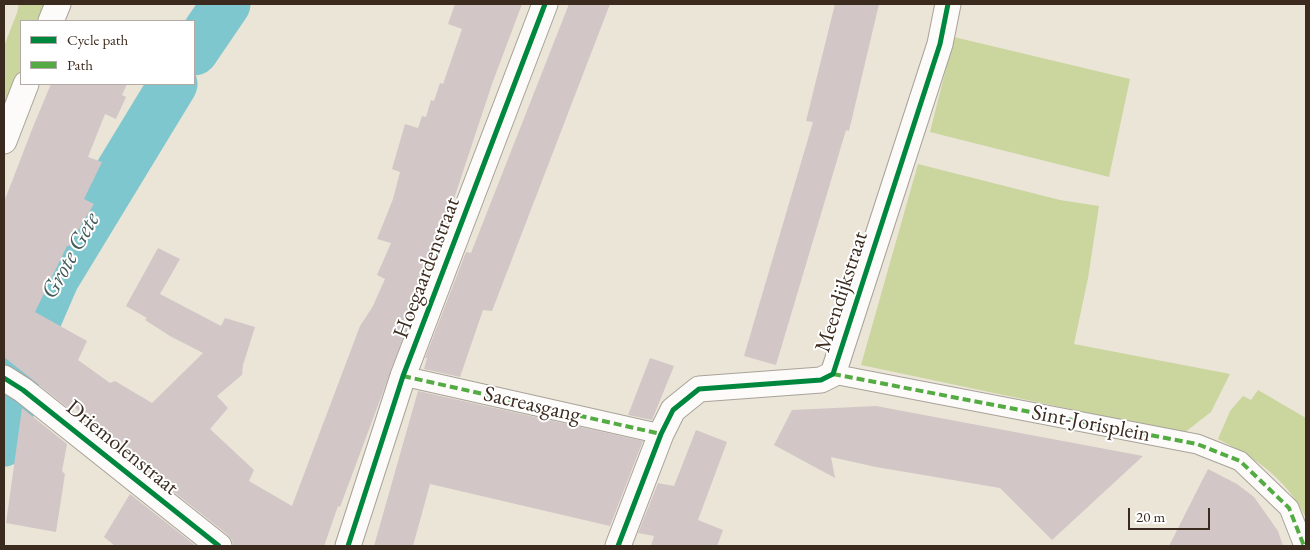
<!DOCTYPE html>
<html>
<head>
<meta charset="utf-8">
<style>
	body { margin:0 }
	#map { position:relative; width:1310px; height:550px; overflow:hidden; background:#ebe5d8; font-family:"EB Garamond",serif }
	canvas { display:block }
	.frame { position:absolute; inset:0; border:5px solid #3b2a1e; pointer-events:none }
	.legend { position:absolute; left:20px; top:20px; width:175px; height:65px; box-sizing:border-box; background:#fff; border:1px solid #b1aaa5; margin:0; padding:6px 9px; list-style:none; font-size:15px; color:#3b2a1e }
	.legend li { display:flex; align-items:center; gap:10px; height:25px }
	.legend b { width:25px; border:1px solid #b1aaa5 }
	.scale { position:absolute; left:1128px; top:508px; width:82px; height:22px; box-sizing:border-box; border:2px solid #3b2a1e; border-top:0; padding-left:6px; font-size:15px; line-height:18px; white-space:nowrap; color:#3b2a1e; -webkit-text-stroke:4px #fff; paint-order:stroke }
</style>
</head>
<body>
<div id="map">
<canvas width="1310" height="550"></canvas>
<div class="frame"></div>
<ul class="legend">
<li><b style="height:6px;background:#00873e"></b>Cycle path</li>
<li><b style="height:6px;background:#55ab43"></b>Path</li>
</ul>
<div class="scale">20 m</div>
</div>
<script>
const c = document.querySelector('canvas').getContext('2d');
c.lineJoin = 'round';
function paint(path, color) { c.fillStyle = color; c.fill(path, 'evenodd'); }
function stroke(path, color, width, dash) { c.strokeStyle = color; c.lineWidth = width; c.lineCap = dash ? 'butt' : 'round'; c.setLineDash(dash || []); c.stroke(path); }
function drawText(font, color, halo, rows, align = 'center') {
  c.font = font + ' "EB Garamond",serif'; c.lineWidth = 4; c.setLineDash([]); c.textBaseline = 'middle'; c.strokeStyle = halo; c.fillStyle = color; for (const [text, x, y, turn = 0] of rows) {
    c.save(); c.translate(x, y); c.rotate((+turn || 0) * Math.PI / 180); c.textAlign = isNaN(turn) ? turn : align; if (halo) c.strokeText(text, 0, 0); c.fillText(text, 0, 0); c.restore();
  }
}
paint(new Path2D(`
	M19,4H48L41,21H21V70L4,115V46L17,13Z
	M954,37L1130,79L1109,177L930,132Z
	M918,164L1060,200L1099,206L1088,278L1074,344L1230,374L1211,412L1184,433L861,365Z
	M1258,390L1306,418V518C1286,478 1257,459 1218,439L1230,411L1243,396L1251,400Z`), '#cbd59e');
stroke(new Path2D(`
	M194,51L226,4
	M4,442L18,363L55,278L173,84`), '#7ec7ce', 49);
paint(new Path2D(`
	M455,4H522L492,84L445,226L340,507L338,506L324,546H233L232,540L228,535L145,469L146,467L107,436L74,407L73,412L4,357V202L33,127L51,84H127L122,95L126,97L116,119L105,114L88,157L102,162L84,199L94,204L69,246H67L35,312L87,341L78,360L110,383L115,381L152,403L203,353L170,336L145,320L147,318L126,306L158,248L180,259L160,294L221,326L225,318L255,327L243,365L242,375L217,396L228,408L210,429L254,470L249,481L292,506L360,326L373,306L385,279L377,275L391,243L377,239L393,199L400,172L392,169L405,124L418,128L422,116L426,117L431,100L434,101L440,83L443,84L462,29L448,24Z
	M569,4H610L492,311L483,310L460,377L424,369L427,358H425L466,252L471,253Z
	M835,4H879L849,131L846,130L776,365L744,356L813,122L806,121Z
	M650,358L674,366L652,420L628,415Z
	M418,391L643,441L610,526L430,484L413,546H374Z
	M876,406L1143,456L1052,540L1000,488L876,467L831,457L835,478L774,445L792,410Z
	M22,408L67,444L62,471L65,474L56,532L6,523Z
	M696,430L727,442L698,520L723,530L717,546H651L654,536L638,533L658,483L674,486Z
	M1208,469L1237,484L1254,497L1278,531L1283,546H1169Z
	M130,494L196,546H115L104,537Z`), '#d2c6c6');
const pedestrian = new Path2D(`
	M833,374L1197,444L1240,461L1289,508L1304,546
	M403,376L661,434`);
const minor = new Path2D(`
	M51,21L58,4
	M4,141L26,84
	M4,378L23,390L219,546
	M348,546L403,376L545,4
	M618,546L661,434L673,410L699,389L821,380L833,374L940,44L948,4`);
stroke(pedestrian, '#a8a299', 21);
stroke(minor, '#a8a299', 27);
stroke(pedestrian, '#fcfbf9', 19);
stroke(minor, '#fcfbf9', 25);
stroke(new Path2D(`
	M833,374L1197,444L1240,461L1289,508L1304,546
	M403,376L661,434`), '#55ab43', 4, [8, 4]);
stroke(new Path2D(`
	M4,378L23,390L219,546
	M348,546L403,376L545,4
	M618,546L661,434L673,410L699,389L821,380L833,374L940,44L948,4`), '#00873e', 5);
drawText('22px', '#3b2a1e', '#fff', [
	["Hoegaardenstraat",427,268,-69],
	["Meendijkstraat",842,292,-72],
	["Sacreasgang",532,405,13],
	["Sint-Jorisplein",1091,424,11],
	["Driemolenstraat",122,448,39]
]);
drawText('italic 24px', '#425c5a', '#fff', [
	["Grote Gete",71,256,-61]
]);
</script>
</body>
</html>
